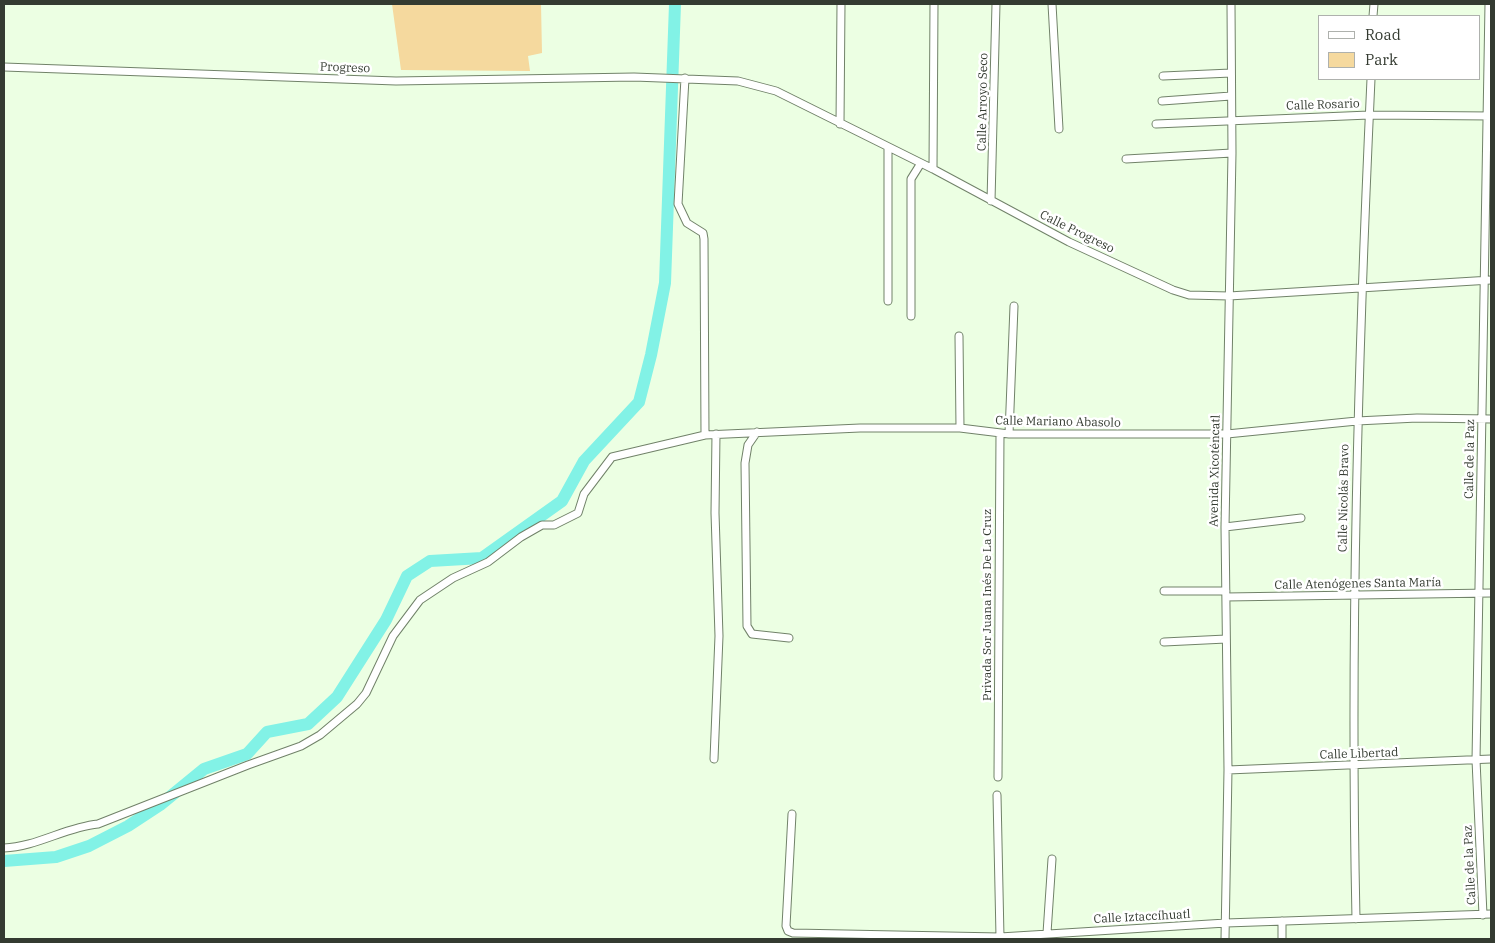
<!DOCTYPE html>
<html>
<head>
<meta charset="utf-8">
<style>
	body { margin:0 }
	#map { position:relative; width:1495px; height:943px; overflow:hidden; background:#ecffe3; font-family:"IBM Plex Serif",serif }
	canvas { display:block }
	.frame { position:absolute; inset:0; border:5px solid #343b31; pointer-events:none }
	.legend { position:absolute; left:1318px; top:15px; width:162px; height:65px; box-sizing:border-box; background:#fff; border:1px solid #aeb1ad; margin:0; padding:6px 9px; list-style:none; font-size:15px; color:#343b31 }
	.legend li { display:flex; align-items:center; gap:10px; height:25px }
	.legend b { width:25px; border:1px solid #aeb1ad }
</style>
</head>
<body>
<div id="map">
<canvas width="1495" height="943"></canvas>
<div class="frame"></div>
<ul class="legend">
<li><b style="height:6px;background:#fff"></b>Road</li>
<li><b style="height:14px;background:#f5d99e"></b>Park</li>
</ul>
</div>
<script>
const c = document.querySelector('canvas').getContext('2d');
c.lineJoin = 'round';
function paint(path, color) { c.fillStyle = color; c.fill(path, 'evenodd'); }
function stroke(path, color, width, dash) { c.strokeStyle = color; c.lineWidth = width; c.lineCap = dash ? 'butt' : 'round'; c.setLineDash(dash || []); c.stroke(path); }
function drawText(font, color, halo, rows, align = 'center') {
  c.font = font + ' "IBM Plex Serif",serif'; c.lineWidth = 5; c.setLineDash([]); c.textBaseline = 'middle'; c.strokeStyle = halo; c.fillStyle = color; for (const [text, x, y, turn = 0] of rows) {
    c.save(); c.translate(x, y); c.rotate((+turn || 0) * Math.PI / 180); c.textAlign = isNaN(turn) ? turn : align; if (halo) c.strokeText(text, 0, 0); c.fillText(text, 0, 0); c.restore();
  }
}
paint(new Path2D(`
	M392,4H541L542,53L528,56L530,71L401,70Z`), '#f5d99e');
stroke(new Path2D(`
	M4,861L56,857L89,846L128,826L160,805L204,769L247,754L267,732L308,724L337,697L386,620L407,576L430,561L482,558L562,501L584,461L639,402L651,355L665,283L675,4`), '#82f2e6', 12);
const minor = new Path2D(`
	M1052,4L1059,129
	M1373,16L1374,4
	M4,67L396,81L634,77L738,81L776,91L933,169L1069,242L1173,290L1189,295L1229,296L1491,280
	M1163,76L1231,73
	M685,78L678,204L687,223L703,233L704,239L705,435
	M1162,101L1231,96
	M840,124L841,4
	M1156,124L1369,115L1491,116
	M1126,159L1232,153
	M933,169L934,4
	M991,201L996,4
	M888,301V148
	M911,316V179L921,163
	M959,336L960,428
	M757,432L748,445L745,463L747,626L752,634L789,638
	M1009,434L1014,306
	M1225,527L1301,518
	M1164,591H1226
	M1226,597L1491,593
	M1164,642L1226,639
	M714,759L719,636L715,513L716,434
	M1228,770L1491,759
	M998,777L1000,433
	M997,795L1000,937
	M792,814L786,926L788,931L793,933L1000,937L1226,923L1491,914
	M4,848C36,847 66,827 98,824L248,765L301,746L320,735L357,704L366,693L393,636L420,600L453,578L488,562L521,537L542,525H554L578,513L584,494L612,457L705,435L860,428H960L1009,434H1227L1357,421L1417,418L1491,419
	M1483,915L1476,760L1489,4
	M1356,919C1350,638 1358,359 1371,79
	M1282,921V939
	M1047,933L1052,859
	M1225,939L1228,770L1225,527L1232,153L1231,4`);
stroke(minor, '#718269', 9);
stroke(minor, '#fff', 7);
drawText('12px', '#343b31', '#fff', [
	["Progreso",345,68,2],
	["Calle Arroyo Seco",983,102,-89],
	["Calle Rosario",1323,105,-2],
	["Calle Progreso",1077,232,26],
	["Calle Mariano Abasolo",1058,422,1],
	["Calle de la Paz",1470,459,-89],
	["Avenida Xicoténcatl",1215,471,-89],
	["Calle Nicolás Bravo",1344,498,-89],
	["Calle Atenógenes Santa María",1358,584,-1],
	["Privada Sor Juana Inés De La Cruz",988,605,-90],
	["Calle Libertad",1359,754,-2],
	["Calle de la Paz",1470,865,-93],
	["Calle Iztaccíhuatl",1142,917,-3]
]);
</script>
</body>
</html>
